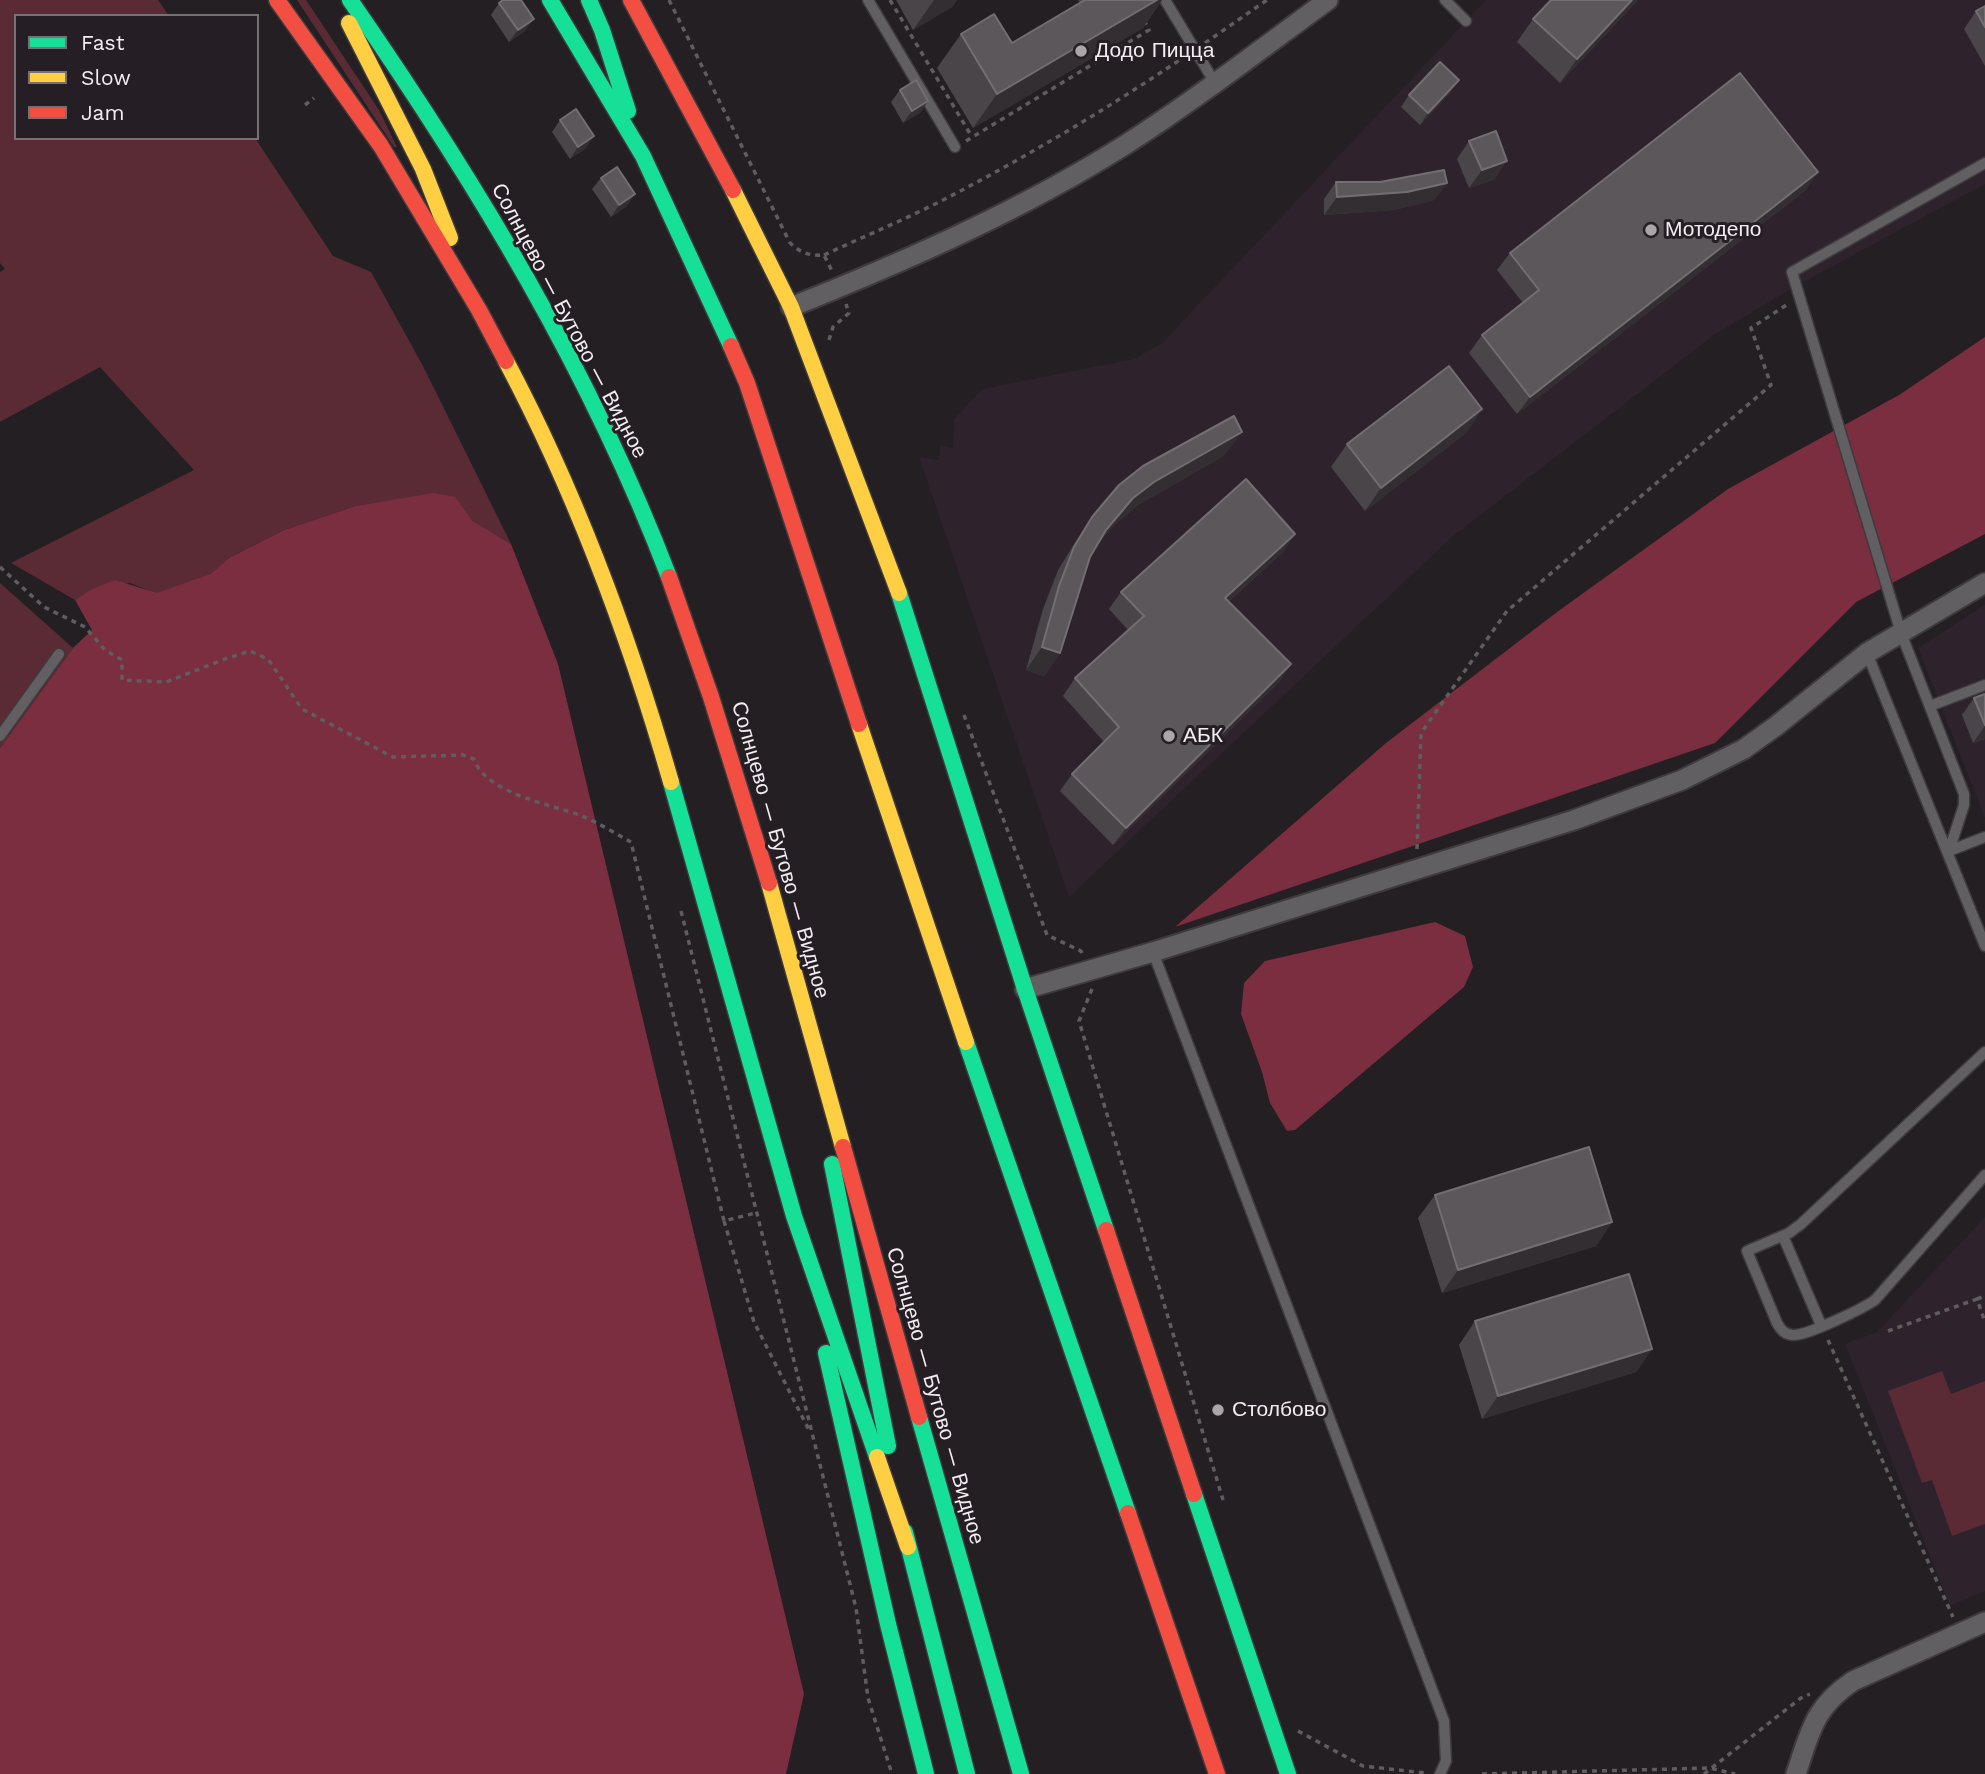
<!DOCTYPE html>
<html>
<head>
<meta charset="utf-8">
<style>
	body { margin:0 }
	#map { position:relative; width:1985px; height:1774px; overflow:hidden; background:#241f23; font-family:"Work Sans",sans-serif }
	canvas { display:block }
	.legend { position:absolute; left:14px; top:14px; width:245px; height:126px; box-sizing:border-box; background:#251e24; border:2px solid #777176; margin:0; padding:9px 12px; list-style:none; font-size:21px; color:#f2edf1 }
	.legend li { display:flex; align-items:center; gap:14px; height:35px }
	.legend b { width:35px; border:2px solid #777176 }
</style>
</head>
<body>
<div id="map">
<canvas width="1985" height="1774"></canvas>
<ul class="legend">
<li><b style="height:9px;background:#16e098"></b>Fast</li>
<li><b style="height:9px;background:#ffcf43"></b>Slow</li>
<li><b style="height:9px;background:#f24e42"></b>Jam</li>
</ul>
</div>
<script>
const c = document.querySelector('canvas').getContext('2d');
c.lineJoin = 'round';
function paint(path, color) { c.fillStyle = color; c.fill(path, 'evenodd'); }
function stroke(path, color, width, dash) { c.strokeStyle = color; c.lineWidth = width; c.lineCap = dash ? 'butt' : 'round'; c.setLineDash(dash || []); c.stroke(path); }
function drawText(font, color, halo, rows, align = 'center') {
  c.font = font + ' "Work Sans",sans-serif'; c.lineWidth = 6; c.setLineDash([]); c.textBaseline = 'middle'; c.strokeStyle = halo; c.fillStyle = color; for (const [text, x, y, turn = 0] of rows) {
    c.save(); c.translate(x, y); c.rotate((+turn || 0) * Math.PI / 180); c.textAlign = isNaN(turn) ? turn : align; if (halo) c.strokeText(text, 0, 0); c.fillText(text, 0, 0); c.restore();
  }
}
paint(new Path2D(`
	M1486,0H1985V184L1796,286L1714,335L1452,537L1069,897L919,457L939,460L940,445L953,448L954,419L982,389L1134,359L1163,342Z
	M1985,605V818L1918,648Z
	M1985,1217V1591L1950,1606L1845,1344L1877,1332Z`), '#2e222c');
paint(new Path2D(`
	M0,0H158L169,16H16V138H255L333,256L371,272L423,366L511,544L473,521L455,498L388,501L355,506L284,530L229,558L210,574L157,594L130,583L90,590L75,600L11,563L194,470L100,367L0,422V272L5,269L0,263Z
	M297,0H306L314,12L379,110L397,147H394Z
	M0,583L73,648L0,748Z
	M1942,1371L1951,1394L1985,1381V1524L1952,1536L1932,1480L1922,1483L1888,1391Z`), '#5b2b35');
paint(new Path2D(`
	M1985,337V534L1856,602L1715,743L1175,927L1386,743L1557,612L1728,489L1899,395Z
	M434,493L455,497L473,521L511,544L558,664L804,1694L786,1774H0V748L73,648L92,630L75,600L90,590L115,580L157,593L210,574L229,558L284,530L355,506Z
	M1435,922L1465,936L1473,967L1464,987L1295,1130L1287,1131L1270,1103L1262,1072L1241,1014L1244,983L1265,961Z`), '#7a2e40');
const lane = new Path2D(`
	M868,0L955,147
	M1165,0L1215,83
	M1445,0L1466,21
	M1867,653L1985,946
	M1930,706L1985,685
	M0,736L59,654
	M1949,851L1964,805V794L1901,633L1792,272L1985,163
	M1949,851L1985,837
	M1153,952L1444,1721L1446,1761L1440,1774
	M1985,1052L1801,1224L1789,1233L1747,1251L1777,1323C1781,1330 1785,1335 1794,1335C1808,1335 1862,1309 1875,1300L1985,1175
	M1783,1236L1821,1325`);
const street = new Path2D(`
	M791,307C906,261 1020,211 1125,145C1195,100 1261,49 1328,0
	M1025,989L1153,952L1574,820L1682,780L1744,749L1776,726L1867,653L1985,583
	M1796,1774C1810,1732 1814,1707 1853,1681L1985,1622`);
const fast = new Path2D(`
	M350,0C476,182 590,370 669,577
	M550,0L643,156L731,346
	M589,0L602,30L628,111
	M899,593L1025,989L1106,1230
	M671,782L794,1216L877,1457
	M966,1042L1128,1513
	M832,1164L888,1446
	M826,1353L888,1624L926,1774
	M919,1417L1021,1774
	M1194,1494L1288,1774
	M905,1532L967,1774`);
const slow = new Path2D(`
	M349,23L423,169L450,238
	M733,190L791,307L899,593
	M506,361C577,495 629,636 671,782
	M859,724L966,1042
	M769,883L843,1147
	M877,1457L908,1547`);
const jam = new Path2D(`
	M277,0L381,146L479,310L506,361
	M631,0L733,190
	M731,346L747,383L859,724
	M669,577L711,697L769,883
	M843,1147L919,1417
	M1106,1230L1194,1494
	M1128,1513L1217,1774`);
stroke(lane, '#3e3a3d', 13);
stroke(street, '#3e3a3d', 23);
stroke(fast, '#3e3a3d', 19);
stroke(slow, '#3e3a3d', 19);
stroke(jam, '#3e3a3d', 19);
stroke(new Path2D(`
	M669,0L790,243C801,253 809,256 824,255L832,271
	M890,0L972,137
	M1205,43L1267,0
	M305,105L314,98
	M966,141L1149,30L1145,22
	M824,255C865,236 906,219 945,199C1028,156 1107,109 1184,57
	M829,340L833,327L849,313L846,304
	M0,567L44,607L85,627L105,650L122,660V680L166,682L225,659L250,651L268,659L302,709L393,757L463,755L474,759C486,794 551,804 582,816C599,823 616,834 631,842L724,1221L755,1213
	M964,715L1047,935L1081,951L1082,954
	M1417,849L1421,733L1507,611L1771,385L1751,328L1788,304
	M681,911L856,1608L868,1698L892,1774
	M1092,989L1079,1021L1223,1500
	M724,1221L754,1322L810,1432
	M1977,1299L1985,1296
	M1888,1331L1977,1299L1985,1322
	M1828,1340L1953,1617
	M1298,1731L1363,1766L1425,1773
	M1482,1774L1710,1768L1735,1774
	M1704,1774L1801,1698L1810,1694`), '#605d5f', 3.5, [5, 5]);
stroke(lane, '#615f61', 10);
stroke(street, '#615f61', 19);
stroke(fast, '#16e098', 16);
stroke(slow, '#ffcf43', 16);
stroke(jam, '#f24e42', 16);
paint(new Path2D(`
	M896,0H957L952,7L913,30Z
	M1078,0H1162L1143,28L973,128L937,68L961,34L1012,43L1080,3Z
	M1638,0L1560,83L1517,42L1533,19Z
	M499,3L525,31L509,42L491,15Z
	M1985,6V66L1964,29L1976,11Z
	M900,90L928,101L920,113L903,123L891,102Z
	M1451,92L1420,125L1401,107L1409,95Z
	M560,120L586,148L570,159L552,132Z
	M1469,141L1495,179L1469,188L1457,159Z
	M601,178L627,206L611,217L592,189Z
	M1336,182L1447,183L1434,200L1394,210L1324,215V199Z
	M1806,190L1517,414L1469,353L1482,335L1523,303L1497,270L1510,253Z
	M1482,409L1466,433L1365,511L1331,467L1347,444Z
	M1225,455L1138,505L1117,522L1097,544L1090,557L1060,653L1044,676L1026,670L1043,609L1058,570L1076,541L1092,517Z
	M1295,534L1283,552L1229,601L1291,664L1279,682L1113,845L1060,791L1072,774L1104,742L1063,696L1075,678L1128,630L1109,609L1121,592Z
	M1985,694V739L1973,743L1962,715L1974,698Z
	M1435,1195L1612,1222L1596,1246L1442,1293L1418,1218Z
	M1475,1321L1652,1349L1636,1372L1482,1419L1459,1345Z`), '#494548');
paint(new Path2D(`
	M934,0H957L952,7L913,30Z
	M1157,0H1162L1143,28L973,128L997,94Z
	M1632,0H1638L1560,83L1577,59Z
	M534,19L525,31L509,42L518,30Z
	M1459,80L1451,92L1420,125L1428,113Z
	M928,101L920,113L903,123L912,111Z
	M594,136L586,148L570,159L578,147Z
	M1507,161L1495,179L1469,188L1482,170Z
	M1818,172L1806,190L1517,414L1530,397Z
	M1447,183L1434,200L1394,210L1324,215L1337,197Z
	M635,194L627,206L611,217L619,205Z
	M1482,409L1466,433L1365,511L1381,488Z
	M1242,432L1225,455L1138,505L1117,522L1089,553L1106,530L1133,498L1154,482Z
	M1295,534L1283,552L1213,615L1225,598Z
	M1042,647L1060,653L1044,676L1026,670Z
	M1291,664L1279,682L1113,845L1126,828Z
	M1985,726V739L1973,743Z
	M1612,1222L1596,1246L1442,1293L1458,1270Z
	M1652,1349L1636,1372L1482,1419L1498,1396Z`), '#322e31');
const building = new Path2D(`
	M503,0H521L534,19L518,30L499,3Z
	M1085,0H1157L997,94L961,34L994,14L1012,43Z
	M1551,0H1632L1577,59L1533,19Z
	M1985,6V27L1976,11Z
	M1440,62L1459,80L1428,113L1409,95Z
	M1740,73L1818,172L1530,397L1482,335L1539,290L1510,253Z
	M916,80L928,101L912,111L900,90Z
	M576,109L594,136L578,147L560,120Z
	M1496,131L1507,161L1482,170L1469,141Z
	M617,167L635,194L619,205L601,178Z
	M1444,170L1447,183L1407,192L1337,197L1336,182H1380Z
	M1449,366L1482,409L1381,488L1347,444Z
	M1234,416L1242,432L1154,482L1133,498L1106,530L1090,557L1060,653L1042,647L1059,586L1074,547L1092,517L1119,485L1143,466Z
	M1246,479L1295,534L1225,598L1291,664L1126,828L1072,774L1119,727L1075,678L1144,616L1121,592Z
	M1985,694V725L1974,698Z
	M1589,1147L1612,1222L1458,1270L1435,1195Z
	M1629,1274L1652,1349L1498,1396L1475,1321Z`);
paint(building, '#5b575a');
stroke(building, '#736e72', 2);
for (const [x, y, r, color] of [
	[1081,51,7,"#aaa5a9"],
	[1651,230,7,"#aaa5a9"],
	[1169,736,7,"#aaa5a9"],
	[1218,1410,7,"#aaa5a9"]
]) { const dot = new Path2D(); dot.arc(x, y, r, 0, 2 * Math.PI); c.fillStyle = color; c.fill(dot); stroke(dot, '#251e24', 2.5); }
drawText('21px', '#f2edf1', '#251e24', [
	["Додо Пицца",1095,51],
	["Мотодепо",1665,230],
	["АБК",1183,736],
	["Столбово",1232,1410]
], 'left');
drawText('21px', '#f2edf1', '#251e24', [
	["Солнцево — Бутово — Видное",569,321,62],
	["Солнцево — Бутово — Видное",780,850,74],
	["Солнцево — Бутово — Видное",935,1396,74]
]);
</script>
</body>
</html>
